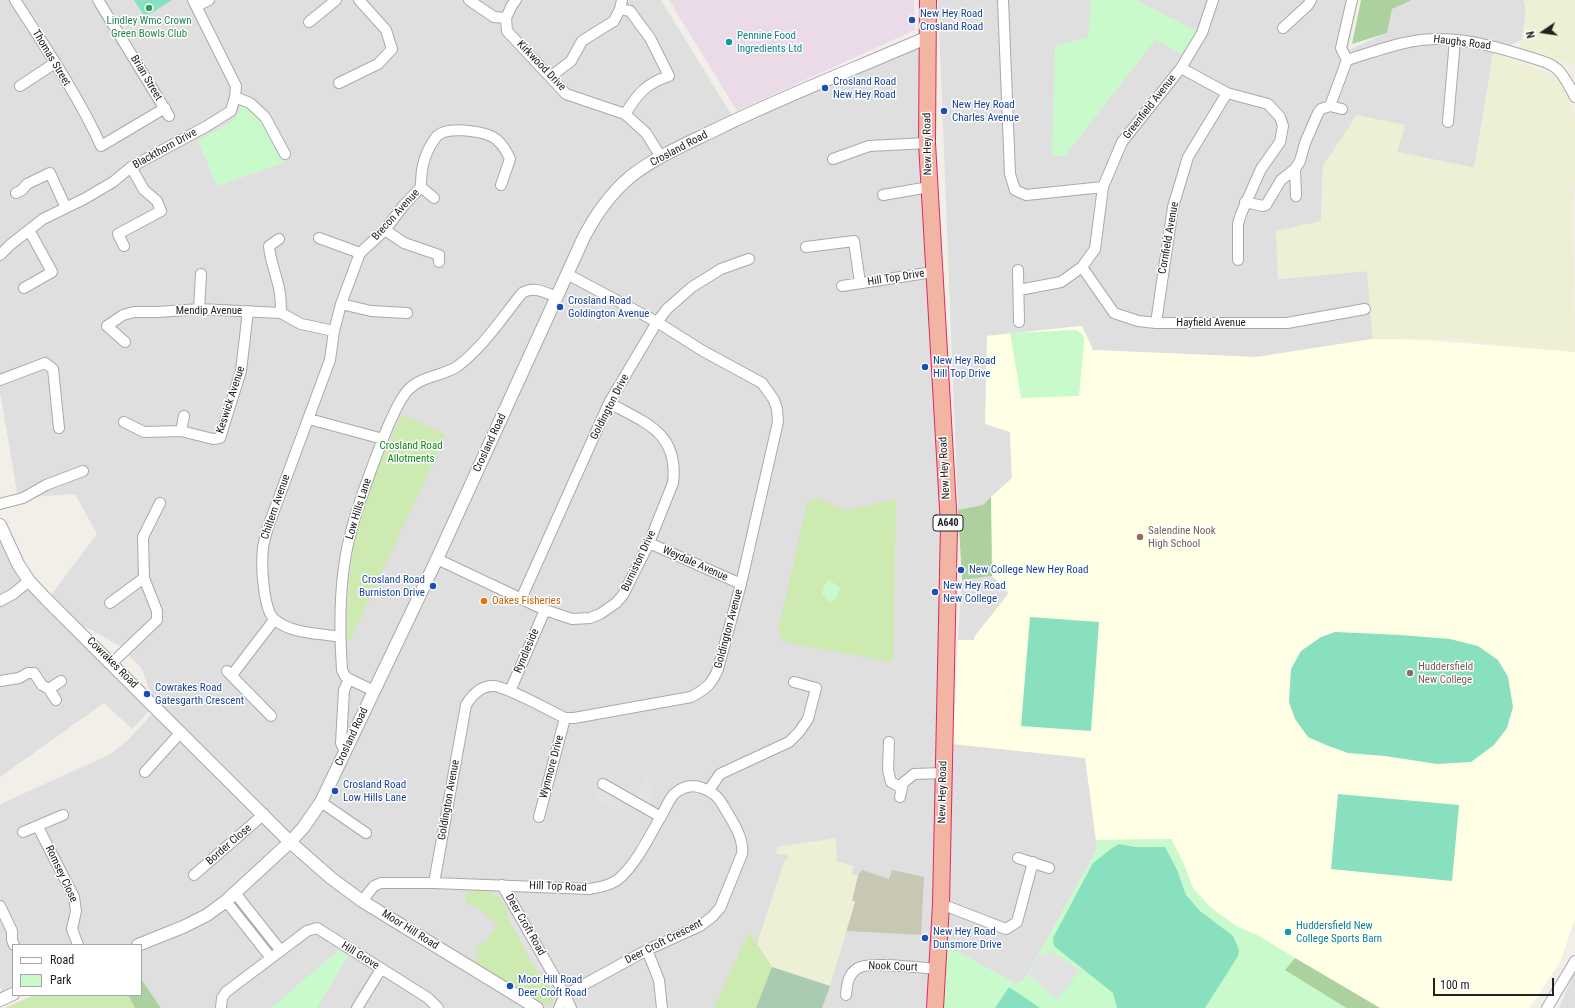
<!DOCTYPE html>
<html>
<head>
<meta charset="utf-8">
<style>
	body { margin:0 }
	#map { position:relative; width:1575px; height:1008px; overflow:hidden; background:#f2efe9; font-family:"Roboto Condensed",sans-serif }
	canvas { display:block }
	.legend { position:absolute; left:12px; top:944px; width:130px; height:52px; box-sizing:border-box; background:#fff; border:1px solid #a7a7a7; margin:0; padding:5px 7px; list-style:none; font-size:12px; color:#222 }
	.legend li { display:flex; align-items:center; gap:8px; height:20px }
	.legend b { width:20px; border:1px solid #a7a7a7 }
	.north { position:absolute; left:1523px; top:12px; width:40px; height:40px; -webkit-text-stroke:3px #fff; paint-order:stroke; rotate:257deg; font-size:11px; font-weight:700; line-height:16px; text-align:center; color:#222 }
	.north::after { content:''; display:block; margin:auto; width:14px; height:18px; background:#222; clip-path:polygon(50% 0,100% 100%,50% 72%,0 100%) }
	.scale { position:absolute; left:1433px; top:978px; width:121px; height:18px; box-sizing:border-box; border:2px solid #222; border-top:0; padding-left:5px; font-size:12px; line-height:14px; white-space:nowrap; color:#222; -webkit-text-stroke:3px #fff; paint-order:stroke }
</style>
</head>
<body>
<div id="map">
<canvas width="1575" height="1008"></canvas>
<ul class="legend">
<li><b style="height:5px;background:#fff"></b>Road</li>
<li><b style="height:11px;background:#c8facc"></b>Park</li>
</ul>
<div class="north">N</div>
<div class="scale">100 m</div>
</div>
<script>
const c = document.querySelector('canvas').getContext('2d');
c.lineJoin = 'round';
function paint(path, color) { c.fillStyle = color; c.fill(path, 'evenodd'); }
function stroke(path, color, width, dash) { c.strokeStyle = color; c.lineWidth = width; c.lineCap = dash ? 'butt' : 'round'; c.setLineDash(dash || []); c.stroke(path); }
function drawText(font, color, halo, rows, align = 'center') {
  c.font = font + ' "Roboto Condensed",sans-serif'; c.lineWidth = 3; c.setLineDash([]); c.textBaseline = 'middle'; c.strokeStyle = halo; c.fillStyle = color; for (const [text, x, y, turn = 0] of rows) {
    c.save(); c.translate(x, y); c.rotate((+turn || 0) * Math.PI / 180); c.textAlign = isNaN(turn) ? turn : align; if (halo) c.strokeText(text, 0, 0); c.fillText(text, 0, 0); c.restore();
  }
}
paint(new Path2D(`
	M0,0H661L739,127L835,82L920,47L944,527L936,745L953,744L1086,758L1097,850L1024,980L1016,984L947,946L944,1008H161L141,980V945H13V989L3,994L0,987V805L9,800L109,755L127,741L161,704L150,693L142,669L120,646L82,625L51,595L97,534L75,494L18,498L0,392Z
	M938,0H1358L1348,50L1387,33L1392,9L1412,0H1524L1526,10L1522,40L1493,53L1475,168L1397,152L1323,166L1321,221L1278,279L1367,271L1373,339L1257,357L1093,350L1082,326L987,336L1010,432L1012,478L983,505L958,510Z
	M0,538L13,567L39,600L149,711L132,729L104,703L0,777Z
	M992,576L1009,593L975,636L974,640H958L962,580Z
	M1575,971V1008H1559Z`), '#e0dfdf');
paint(new Path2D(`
	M669,0H914L915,30L737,111Z`), '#ebdbe8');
paint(new Path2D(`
	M1082,326L1093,350L1256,357L1373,339L1425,340L1575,352V918L1561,960L1530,1008H1380L1257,935L1236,926L1211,908L1193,888L1183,862L1171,839L1096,840L1085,758L953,744L958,640H974L975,636L1009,593L992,576L991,497L1012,478L1010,432L985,424L987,336Z`), '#ffffe5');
paint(new Path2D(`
	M862,870L889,879L892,870L924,877L921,935L846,931L855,902L852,901L858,875Z`), '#c7c7b4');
paint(new Path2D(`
	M1524,0H1575V65L1520,50L1526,10Z
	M1493,53L1558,77L1575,116V183L1573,207L1575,352L1449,339H1373L1367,271L1278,279L1276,231L1321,221L1323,166L1357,115L1405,125L1397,152L1474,168Z
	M836,838L837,861L853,866L852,875H858L852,900L855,902L830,986L772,967L757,944L784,861L788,859L787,855L776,854L777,847Z`), '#eef0d5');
paint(new Path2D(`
	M402,414L446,435L350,640L346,638C348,606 348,574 354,543C363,499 383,455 402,414Z
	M816,498L846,510L896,499L893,662L784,642L778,632L807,503Z
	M470,891C494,892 496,889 508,912L507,917L537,972C547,975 556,993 553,1003L550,1005L541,1003L475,961L480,952L476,950L480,944L486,942L497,925L482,911L467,903L465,899V895Z
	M749,932L772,967L756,1008H714Z
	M34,995H128L135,1008H5Z`), '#cdebb0');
paint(new Path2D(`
	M1361,0H1412L1392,9L1387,33L1352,44Z
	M991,497L992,576L962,580L958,510L983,505Z
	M1295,958L1380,1008H1346L1284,970Z
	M141,979L161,1008H135L128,995H141Z`), '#add19e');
paint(new Path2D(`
	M772,967L830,986L822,1008H756Z`), '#aacbaf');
paint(new Path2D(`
	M1093,0H1136L1200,33L1181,54L1156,39L1065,156H1052L1055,46L1088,37L1091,1Z
	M241,106L252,109L260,115L262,122L284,163L217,186L198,141L234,120Z
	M1077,330L1084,336V343L1079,396L1021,398L1010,333Z
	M827,579L840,587L837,598L829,602L822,593Z
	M1171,839L1183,862L1193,888L1211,908L1236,926L1257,935L1295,958L1285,970L1346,1008H944L947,946L1016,984L1024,980L1097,850L1096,840Z
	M339,950L348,956L317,1008H271Z`), '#c8facc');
paint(new Path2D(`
	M134,0H172L145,17Z
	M1030,617L1099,622L1091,731L1021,726Z
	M1335,632L1401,635L1450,639L1478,646L1498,660L1508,677L1513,707L1507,728L1494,745L1471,762L1437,764L1385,756L1348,753L1326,745L1308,737L1295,719L1289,702L1291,669L1301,651L1321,637Z
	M1338,794L1459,805L1452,881L1331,869Z
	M1119,844L1135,847H1165L1177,870L1186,895L1200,911L1233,936L1239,950L1238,956L1205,1008H1117L1113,993L1054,946L1053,938L1093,863C1102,857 1109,849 1119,844Z
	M1009,987L1040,1008H995Z`), '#88e0be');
paint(new Path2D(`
	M646,775L655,793L648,806L633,797Z
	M602,787L625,801L619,811L596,797Z
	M510,913L543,971L538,969L508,917Z
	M1050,951L1081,970L1057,999L1028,975L1037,958Z`), '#e2e2e2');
const minor = new Path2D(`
	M15,0C45,47 78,95 101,146L165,108
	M98,0L169,116
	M469,0L494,17L506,18
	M516,0L512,5L506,18L507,31L550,77L566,94L625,114L646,133L661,157
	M1003,0L1010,174L1015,190L1026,195L1103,187
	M1352,0L1341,48L1347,60C1367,54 1388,46 1409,42C1448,33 1491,45 1529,57C1538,60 1550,62 1557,69C1565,76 1570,88 1575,97
	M197,6L209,0
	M620,9L630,11L650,38L669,76C646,83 637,95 625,114
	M309,22L336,0
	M1283,28L1308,5L1311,0
	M1181,68L1227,93L1268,104L1280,117L1283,126L1280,142L1261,169L1241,214L1238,224V260
	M550,77L571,61L582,41L614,21L620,9L622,0
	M339,83L378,64L392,49L386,30L359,0
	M20,86L55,63
	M235,97L250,103L265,117L285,154
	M1342,109L1330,106L1347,60
	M1448,122L1455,40
	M833,159L869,146L927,143
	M421,187L434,198
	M16,193L22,190L27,184L50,173L66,208
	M883,195L929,187
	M1296,196L1295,169L1300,161L1305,143L1318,113L1321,109L1330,106
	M1245,202L1263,206L1266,205L1281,180L1295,169
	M385,230L404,243L439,255V262
	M319,238L360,253
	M279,239L269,246C270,260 275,271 278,284C281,293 281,303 281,313
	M124,246L118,234L161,211L157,201L144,190L131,167
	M806,247L854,241L860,283
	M0,255L10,245L43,219L84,199L113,182L131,167L207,126L231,111L235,97L236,86L193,0
	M1082,267L1114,313L1138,321L1156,323H1287L1365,309
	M1018,270L1019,322
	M842,286L933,272
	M24,288L52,272L29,230
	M1019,290L1061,282L1082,267L1095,249L1103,187L1122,142L1181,68L1202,33L1213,0
	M341,304L371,311L407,313
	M199,309L201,274
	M1156,323L1173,207L1188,157L1227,93
	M125,342L107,326L123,315L134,312H158L199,309L281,313L301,324L334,331
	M0,380L45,363L53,369L59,428
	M309,419L383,439
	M124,422L144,432L181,431L213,439L220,438L241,371L248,311
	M181,431L184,416
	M0,504L23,498L46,485L83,471
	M649,543L741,584
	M437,559L545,610L572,619L590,618L600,614L616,603L623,595L649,543L673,483C679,433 646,423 609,403
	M521,599L609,403L657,322L667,309L692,287L721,269L749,259
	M0,601L13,594L29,581
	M110,603L144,578
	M340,636H334C315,633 291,633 275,620C263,611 261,563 263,548C264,541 266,534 268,527L330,360L334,331L341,304L360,253L385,230L404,205L421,187C421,170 423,158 432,143C434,141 435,138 437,136C447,126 479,131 491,136C500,140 506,150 510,159L501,185
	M112,663L157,620V611L144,578L143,537L160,503
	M227,671L271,716
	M232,675L274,620
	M349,679L374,691
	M0,681L19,678L28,673H34L42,685L49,689L56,700
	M49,689L61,681
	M510,691L545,610
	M889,742L888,770L891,782L902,788
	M345,751L341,743L344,690L349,679L345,676L342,670C339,626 339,575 351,532C358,503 369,476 379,449C385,433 397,401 409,389C422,376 443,376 458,366C484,346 502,318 522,293C534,286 544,292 557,297
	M145,772L181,732
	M603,784L661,817
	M709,790L720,774L789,742L799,732L808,719L816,688L794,682
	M900,797L903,783L914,774L944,773
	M321,802L366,833
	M539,817L565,718
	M38,827L74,897L76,911L72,929L78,945
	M23,832L63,815
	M1018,858L1049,868
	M194,875L264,814
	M434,883L466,705C472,695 480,686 493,686C506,686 550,711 565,718H574L691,697C706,689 712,684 718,669L741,584L778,422L777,409L774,400L762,383L703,351L657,322L567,274
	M502,885L565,995L571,1008
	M235,893L281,951
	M226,901L271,958
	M362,901L374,886L381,883H434L589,889C601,887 613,885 622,876C638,860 649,837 660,818C665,810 668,801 674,794C682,787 692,784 702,788C712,791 719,797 724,807C732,821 744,837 742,854L720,908L712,917L700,926L647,950L565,995L559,1008
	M941,904L1006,929L1017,922L1033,862
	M0,906L12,931V940L14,945
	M647,950L659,980L662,1008
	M846,995C847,984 848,974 858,968C869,961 921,968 937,969
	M221,1008L222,998L226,992L307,931L317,928L428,998L438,1008
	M357,1008L381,969
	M1547,1008L1575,961`);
const tertiary = new Path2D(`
	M0,525L18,564L29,581L46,599L290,842L331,878L362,901L537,1008
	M138,945L183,927L207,915L226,901L290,842L303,828L321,802L437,559L584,237C596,214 610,194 630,177C655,157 686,144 715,130C784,96 857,68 928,37
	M0,1000L13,994`);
const trunk = new Path2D(`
	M928,0L927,143L949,526L941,904L935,1008`);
stroke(minor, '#a9a9a9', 12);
stroke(tertiary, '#a9a9a9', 14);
stroke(trunk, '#dc2a67', 18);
stroke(minor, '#fff', 10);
stroke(tertiary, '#fff', 12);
stroke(trunk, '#f2b4a3', 16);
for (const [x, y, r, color] of [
	[149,8,4,"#2e9e5b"],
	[912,20,4,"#1a4fb4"],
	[729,42,4,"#0f9aa8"],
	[825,88,4,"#1a4fb4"],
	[944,111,4,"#1a4fb4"],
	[560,307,4,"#1a4fb4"],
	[925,367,4,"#1a4fb4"],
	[1140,537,4,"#8d6e63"],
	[961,570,4,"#1a4fb4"],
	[433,586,4,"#1a4fb4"],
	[935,592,4,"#1a4fb4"],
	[484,601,4,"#e8710a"],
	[1410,673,4,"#8d6e63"],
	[147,694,4,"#1a4fb4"],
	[335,791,4,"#1a4fb4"],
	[1288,932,4,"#0f9aa8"],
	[925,938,4,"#1a4fb4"],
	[510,986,4,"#1a4fb4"]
]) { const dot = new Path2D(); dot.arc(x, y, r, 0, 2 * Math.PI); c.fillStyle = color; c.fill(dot); stroke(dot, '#fff', 1.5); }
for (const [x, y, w] of [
	[948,523,30]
]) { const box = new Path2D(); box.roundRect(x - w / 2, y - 8, w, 16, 3); c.fillStyle = '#fff'; c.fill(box); stroke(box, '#222', 1); }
drawText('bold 10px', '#222', null, [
	["A640",948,523]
]);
drawText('11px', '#164399', '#fff', [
	["New Hey Road",920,14],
	["Crosland Road",920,27],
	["Crosland Road",833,82],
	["New Hey Road",833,95],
	["New Hey Road",952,105],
	["Charles Avenue",952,118],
	["Crosland Road",568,301],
	["Goldington Avenue",568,314],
	["New Hey Road",933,361],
	["Hill Top Drive",933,374],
	["New College New Hey Road",969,570],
	["Crosland Road",425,580,"right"],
	["Burniston Drive",425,593,"right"],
	["New Hey Road",943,586],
	["New College",943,599],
	["Cowrakes Road",155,688],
	["Gatesgarth Crescent",155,701],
	["Crosland Road",343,785],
	["Low Hills Lane",343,798],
	["New Hey Road",933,932],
	["Dunsmore Drive",933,945],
	["Moor Hill Road",518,980],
	["Deer Croft Road",518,993]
], 'left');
drawText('11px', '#27864d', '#fff', [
	["Lindley Wmc Crown",149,21],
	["Green Bowls Club",149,34]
]);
drawText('11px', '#0d838f', '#fff', [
	["Pennine Food",737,36],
	["Ingredients Ltd",737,49],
	["Huddersfield New",1296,926],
	["College Sports Barn",1296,939]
], 'left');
drawText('11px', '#222', '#fff', [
	["Haughs Road",1462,43,7],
	["Thomas Street",51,58,59],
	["Kirkwood Drive",541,66,46],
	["Brian Street",146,78,59],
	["Greenfield Avenue",1150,107,-52],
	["New Hey Road",928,144,-91],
	["Blackthorn Drive",165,149,-29],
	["Crosland Road",679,149,-28],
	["Brecon Avenue",396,215,-48],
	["Cornfield Avenue",1169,238,-80],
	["Hill Top Drive",896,278,-9],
	["Mendip Avenue",209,311],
	["Hayfield Avenue",1211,323],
	["Keswick Avenue",231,400,-72],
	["Goldington Drive",610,407,-63],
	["Crosland Road",490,443,-65],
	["New Hey Road",945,468,-93],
	["Chiltern Avenue",276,507,-71],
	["Low Hills Lane",359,509,-73],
	["Burniston Drive",639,561,-65],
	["Weydale Avenue",695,564,24],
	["Goldington Avenue",729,629,-75],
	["Ryndleside",527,651,-67],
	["Cowrakes Road",112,663,45],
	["Crosland Road",352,737,-65],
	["Wynmore Drive",552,767,-75],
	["New Hey Road",943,792,-89],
	["Goldington Avenue",449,800,-80],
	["Border Close",229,845,-41],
	["Romsey Close",61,874,65],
	["Hill Top Road",558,887,2],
	["Deer Croft Road",525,925,60],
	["Moor Hill Road",410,930,32],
	["Deer Croft Crescent",664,942,-27],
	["Hill Grove",360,956,32],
	["Nook Court",893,967,2]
]);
drawText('11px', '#0c8416', '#fff', [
	["Crosland Road",411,446],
	["Allotments",411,459]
]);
drawText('11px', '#785e54', '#fff', [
	["Salendine Nook",1148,531],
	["High School",1148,544],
	["Huddersfield",1418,667],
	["New College",1418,680]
], 'left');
drawText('11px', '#c56008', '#fff', [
	["Oakes Fisheries",492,601]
], 'left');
</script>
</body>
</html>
